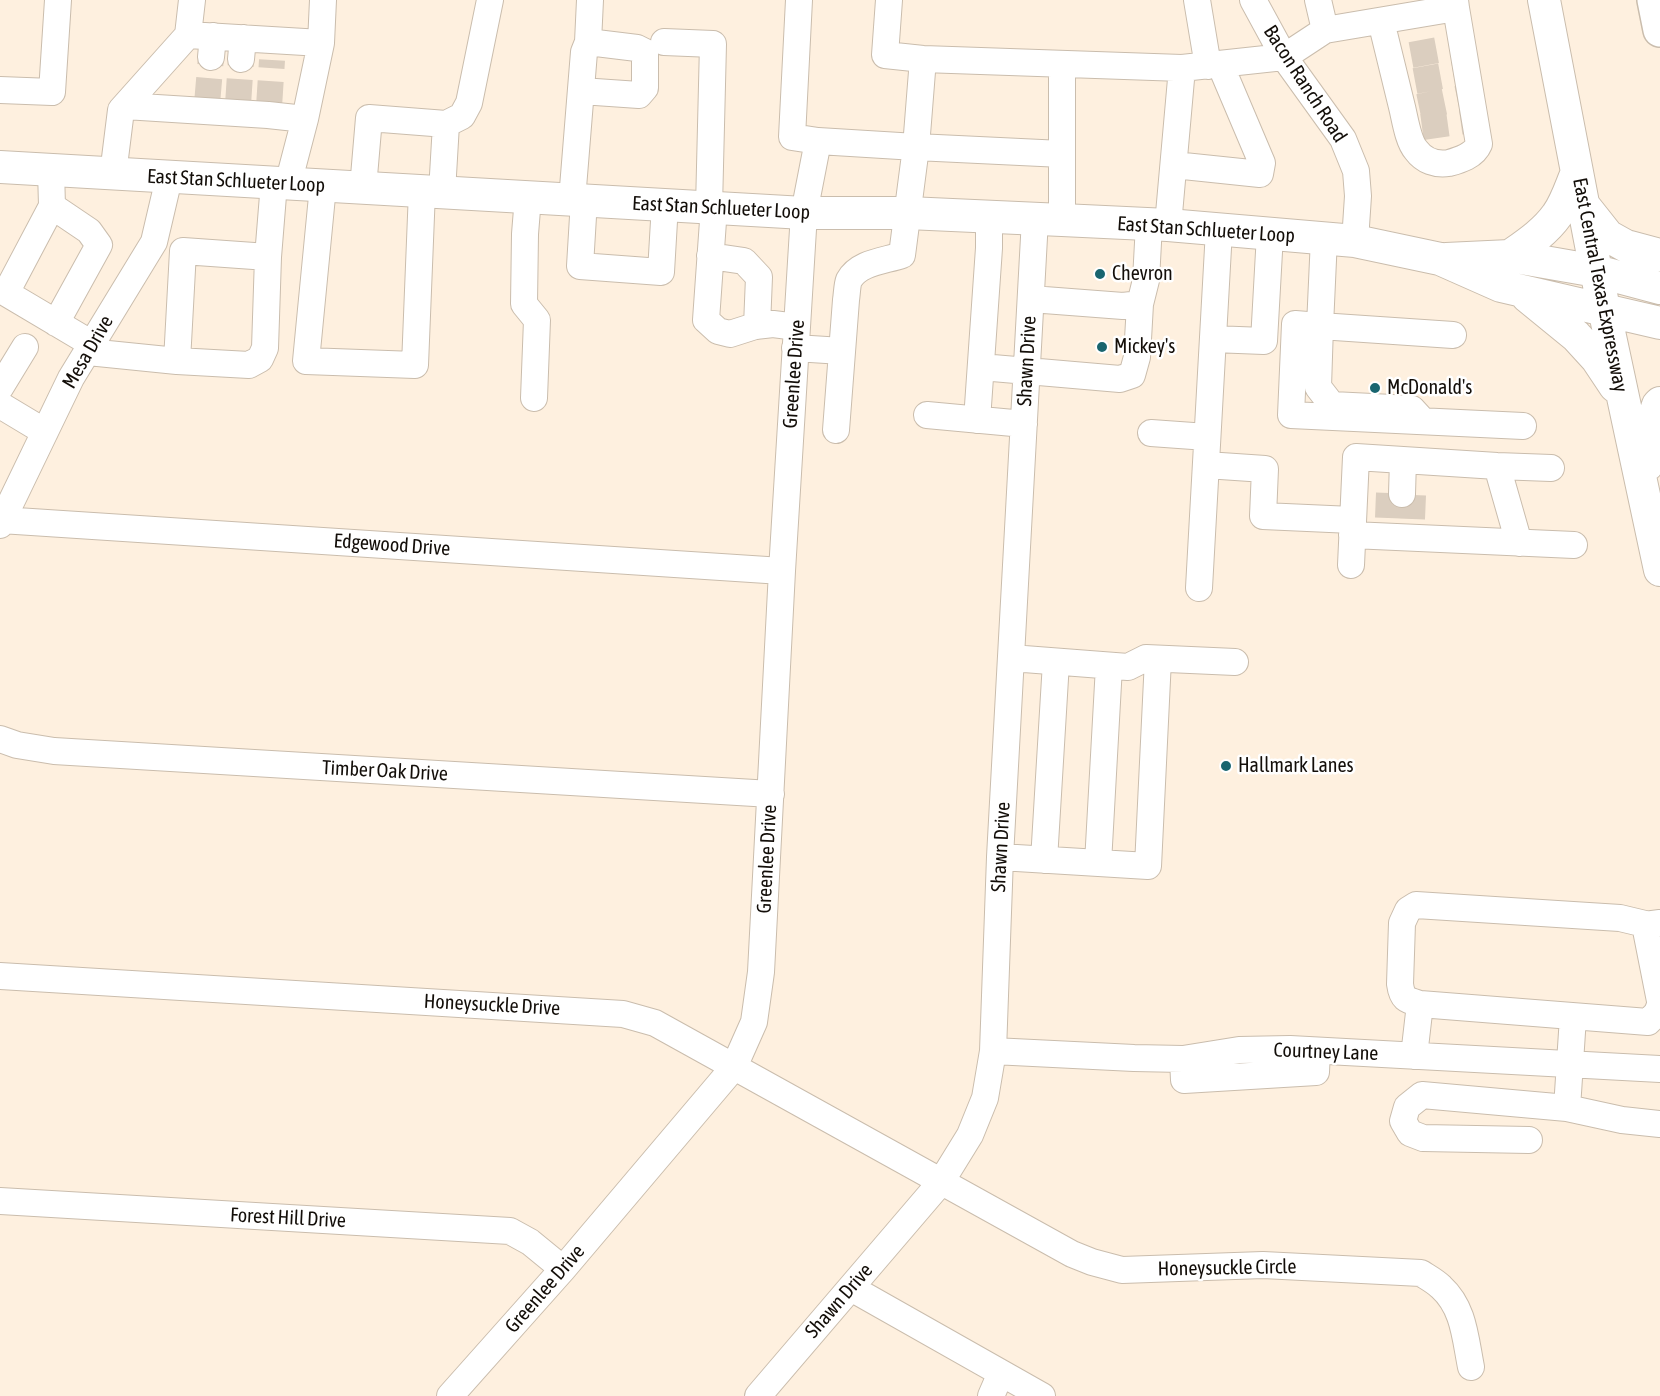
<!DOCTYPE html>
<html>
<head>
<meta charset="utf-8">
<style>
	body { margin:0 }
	canvas { display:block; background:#fef0df }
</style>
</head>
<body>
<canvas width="1660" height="1396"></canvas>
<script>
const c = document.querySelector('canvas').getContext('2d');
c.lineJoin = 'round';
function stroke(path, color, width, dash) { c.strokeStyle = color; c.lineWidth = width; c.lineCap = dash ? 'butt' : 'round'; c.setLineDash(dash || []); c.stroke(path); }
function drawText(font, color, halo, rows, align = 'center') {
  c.font = font + ' "Asap Condensed",sans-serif'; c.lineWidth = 5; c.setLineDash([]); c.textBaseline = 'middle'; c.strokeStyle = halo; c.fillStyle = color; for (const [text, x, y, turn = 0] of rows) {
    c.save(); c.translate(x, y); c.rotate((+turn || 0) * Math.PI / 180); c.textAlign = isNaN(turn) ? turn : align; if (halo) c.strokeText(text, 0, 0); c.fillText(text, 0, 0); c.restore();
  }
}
stroke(new Path2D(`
	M1411,55L1454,47
	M1415,81L1458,73
	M207,104L211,57
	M238,105L241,59
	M269,107L272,60
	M1419,107L1462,98
	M1422,127L1465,121
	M1388,518L1389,493
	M1412,519L1413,495`), '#dbcebf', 26, [26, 13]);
const minor = new Path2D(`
	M799,0L792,137L818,141
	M889,0L885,55L923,59L1182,68L1284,57L1325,30L1318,0
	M1197,0L1208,66
	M1253,0L1284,57L1343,139L1356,171L1358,196L1355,241
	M1381,21C1388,49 1395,78 1402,107C1405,119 1408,141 1416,150C1424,161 1436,165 1449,163C1460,160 1474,156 1479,144L1456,8
	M1325,30L1456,8L1455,0
	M188,35L321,43
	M588,42L590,0
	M664,42L713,44L709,207
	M211,57L213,36
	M241,59L243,38
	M0,90L52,92L58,0
	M125,106L268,115L305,119
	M1174,165L1260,174L1262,163L1220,64
	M51,170L52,206L6,293L92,344
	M113,174L121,110L188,35L192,0
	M288,184L305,119L321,43L323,0
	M323,186L306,361L415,365L422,191
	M363,188L369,118L446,124
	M442,192L446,124L462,116L469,103L490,0
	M528,197L525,234L524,304L537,320L534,398
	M572,200L584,52L588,42L637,48L645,52V88L639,95L581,91
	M584,200L580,266L661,272L665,204
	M52,206L89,231L99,245L56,323
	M714,207L706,320L718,331L730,334L755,326L773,324L797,327
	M1062,220V64
	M1168,225L1182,68
	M1324,238L1320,326L1453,335
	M710,256L744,261L759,277L757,326
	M1031,299L1123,306L1140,304L1146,280L1149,224
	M1213,339L1264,341L1270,234
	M795,348L842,351
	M88,352L177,361L183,251L268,257L274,183
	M177,361L249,365L260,359L265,348L268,257
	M981,367L1120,379L1132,375L1137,357L1140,304
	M0,388L25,347
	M0,405L45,432
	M927,415L1024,424
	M977,420L989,248V217
	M1423,421L1412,409L1332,405L1318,387L1320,326L1295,324L1291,415L1523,426
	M836,430L846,300C847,294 847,285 849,280C859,262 885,261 902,255L916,147L923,59
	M1151,433L1207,437
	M1206,465L1265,469L1263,516L1352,520
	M1497,466L1519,543
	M1402,494L1403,460
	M1,520L782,571
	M0,525L71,378L154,242L169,178
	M1352,535L1574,545
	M1351,565L1356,457L1497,466L1551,468
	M1199,588L1219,230
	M1011,658L1128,667L1146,658L1235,662
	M0,739L17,745L54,751L771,794
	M1000,857L1148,866L1158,659
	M1044,860L1056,662
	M1098,863L1109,666
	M1660,923L1645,925L1660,1001
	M0,976L623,1014L655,1023L1072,1254L1092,1262L1122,1270L1263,1265L1421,1273C1427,1277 1435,1281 1441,1287C1464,1308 1465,1337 1471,1367
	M1420,1004C1406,1000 1402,999 1400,984L1402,923L1408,910L1416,905L1620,918L1645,924
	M993,1051L1134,1058L1183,1059L1239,1050L1290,1049L1660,1069
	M1414,1056L1420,1004L1648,1022L1657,1013L1660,1005
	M1183,1059L1184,1080L1316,1072L1317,1051
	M1567,1108L1573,1017
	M1529,1140L1423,1138L1410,1133L1403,1121L1407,1107L1422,1095L1567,1108L1622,1120L1660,1124
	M0,1201L510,1231L530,1242L563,1269
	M851,1288L1042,1396
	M450,1396L563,1269L734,1067L754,1022L761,972L782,571L804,213L818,141L916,147L1062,154
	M758,1396L941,1182L970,1135L985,1098L993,1051L1000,857L1035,219
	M991,1396L1001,1373`);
const major = new Path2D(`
	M1544,0L1596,271L1660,570
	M0,167L804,213H908L1062,220L1168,225L1355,241L1440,259L1501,286L1660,323
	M1585,207L1608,236L1626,246L1660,255
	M1510,256C1527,244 1545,232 1557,215C1566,203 1571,186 1577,172
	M1446,259L1510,256L1596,271L1660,288
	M1527,296L1576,336L1597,359L1615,386
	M1647,465L1650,429L1658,405L1660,403`);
const highway = new Path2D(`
	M1654,0L1660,30`);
stroke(minor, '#cabdad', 28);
stroke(major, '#cabdad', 34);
stroke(highway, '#cabdad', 36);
stroke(minor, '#fff', 26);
stroke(major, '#fff', 32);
stroke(highway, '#fff', 33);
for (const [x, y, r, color] of [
	[1100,274,6,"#19656f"],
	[1102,347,6,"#19656f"],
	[1375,388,6,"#19656f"],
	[1226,766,6,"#19656f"]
]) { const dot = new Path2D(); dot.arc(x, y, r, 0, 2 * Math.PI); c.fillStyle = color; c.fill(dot); stroke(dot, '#fff', 2); }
drawText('20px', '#130e09', '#fff', [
	["Bacon Ranch Road",1305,84,57],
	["East Stan Schlueter Loop",236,181,3],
	["East Stan Schlueter Loop",721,208,3],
	["East Stan Schlueter Loop",1206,230,4],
	["East Central Texas Expressway",1600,285,79],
	["Mesa Drive",88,352,-60],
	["Shawn Drive",1027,361,-87],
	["Greenlee Drive",794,374,-86],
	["Edgewood Drive",392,545,4],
	["Timber Oak Drive",385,771,3],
	["Shawn Drive",1001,847,-87],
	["Greenlee Drive",767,859,-87],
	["Honeysuckle Drive",492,1005,3],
	["Courtney Lane",1326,1052,2],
	["Forest Hill Drive",288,1218,3],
	["Honeysuckle Circle",1227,1268,-1],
	["Greenlee Drive",545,1289,-49],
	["Shawn Drive",839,1301,-49]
]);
drawText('20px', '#130e09', '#fff', [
	["Chevron",1112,274],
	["Mickey's",1114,347],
	["McDonald's",1387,388],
	["Hallmark Lanes",1238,766]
], 'left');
</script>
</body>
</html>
